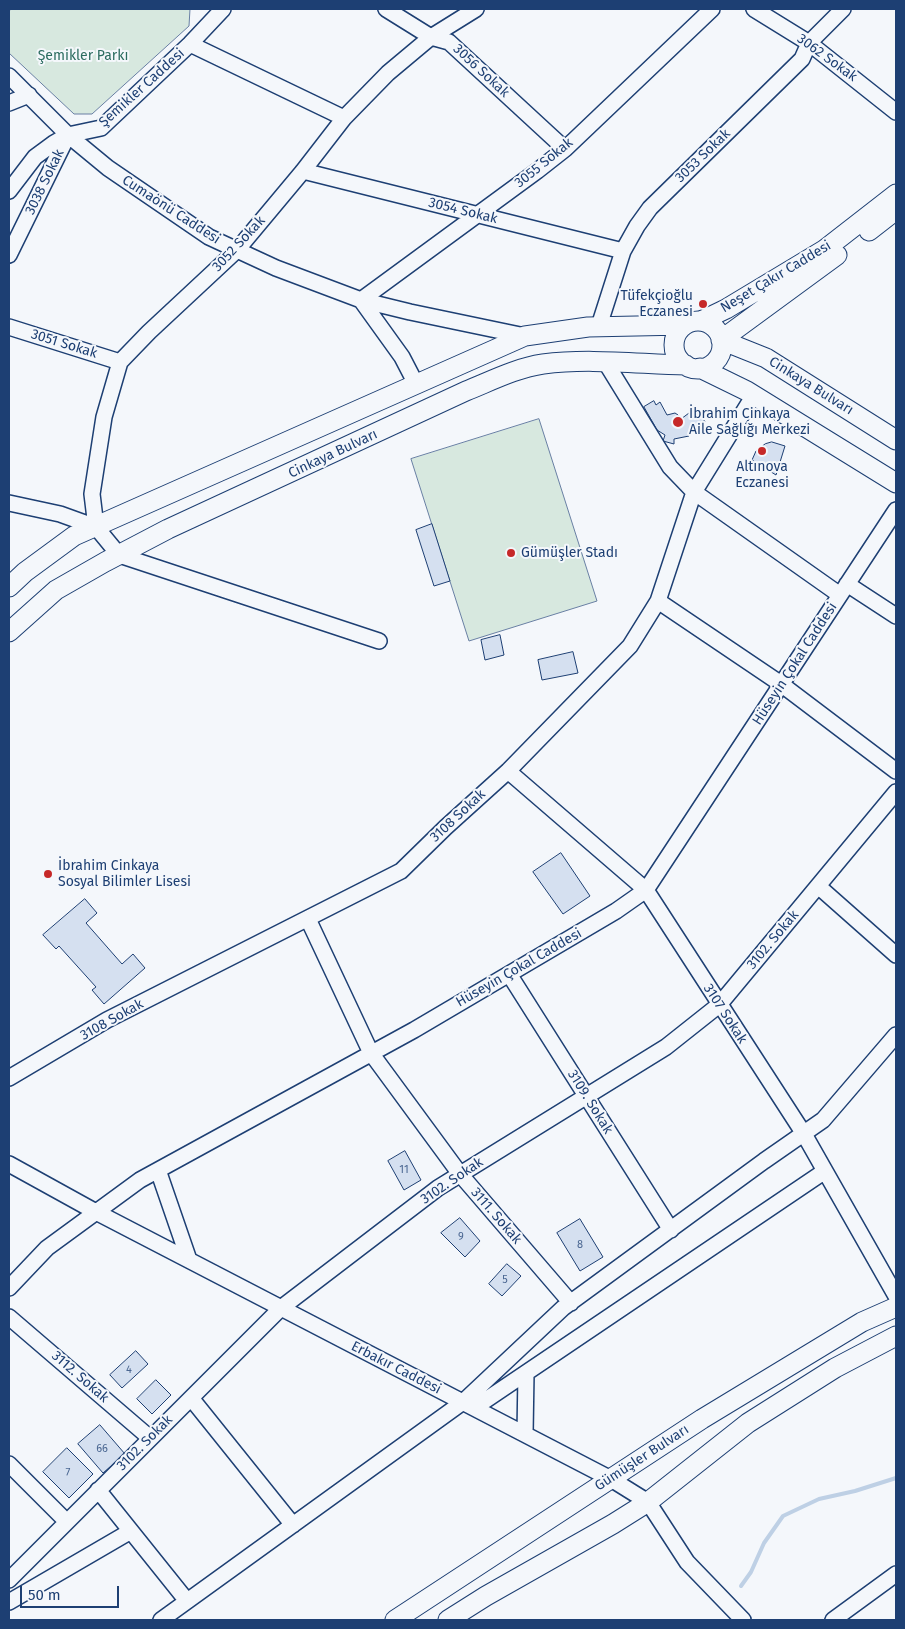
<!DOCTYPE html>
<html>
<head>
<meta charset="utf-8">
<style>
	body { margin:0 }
	#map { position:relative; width:905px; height:1629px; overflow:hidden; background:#f4f7fb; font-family:"Fira Sans",sans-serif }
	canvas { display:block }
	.frame { position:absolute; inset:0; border:10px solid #1d3f73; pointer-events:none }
	.scale { position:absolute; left:20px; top:1586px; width:99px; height:22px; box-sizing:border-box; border:2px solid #1d3f73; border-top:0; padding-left:6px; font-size:15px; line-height:18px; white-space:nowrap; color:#1d3f73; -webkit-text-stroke:4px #f4f7fb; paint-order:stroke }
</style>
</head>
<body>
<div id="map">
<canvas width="905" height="1629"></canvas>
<div class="frame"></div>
<div class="scale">50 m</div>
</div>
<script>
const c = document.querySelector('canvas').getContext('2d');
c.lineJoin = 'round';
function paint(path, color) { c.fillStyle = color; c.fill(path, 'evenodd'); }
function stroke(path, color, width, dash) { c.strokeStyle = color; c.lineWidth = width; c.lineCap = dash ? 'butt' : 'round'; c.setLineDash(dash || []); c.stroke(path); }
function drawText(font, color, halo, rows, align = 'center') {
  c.font = font + ' "Fira Sans",sans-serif'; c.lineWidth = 4; c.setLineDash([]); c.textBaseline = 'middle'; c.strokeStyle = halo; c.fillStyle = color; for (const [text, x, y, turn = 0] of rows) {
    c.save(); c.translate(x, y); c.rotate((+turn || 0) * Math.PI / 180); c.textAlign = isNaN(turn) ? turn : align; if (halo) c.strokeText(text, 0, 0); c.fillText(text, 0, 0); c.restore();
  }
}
const green = new Path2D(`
	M11,9H190L189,26L92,114H74L9,53V12Z
	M539,419L597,601L469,641L411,459Z`);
paint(green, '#d7e8df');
stroke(green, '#687fa3', 1);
stroke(new Path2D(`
	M741,1586L751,1572L764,1543L783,1516L819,1499L855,1491L896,1478`), '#bed0e5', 4);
const building = new Path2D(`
	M654,401L656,405L660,402L667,415L675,413L678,415L681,419L693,410L696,416L700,414L705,422L689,434V436L674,439V444L663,441L665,435L657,430L644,407Z
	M772,442L785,446L776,475L752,460L756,451L765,444Z
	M432,524L450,581L434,586L416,530Z
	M500,635L504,655L485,660L481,640Z
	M573,652L578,673L542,680L538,660Z
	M561,853L590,896L563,914L533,872Z
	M85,899L97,913L86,923L122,964L133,954L145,968L104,1004L92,990L96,987L59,946L56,949L43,935Z
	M405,1151L421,1180L404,1190L388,1161Z
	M460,1218L480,1241L465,1257L441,1233Z
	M580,1219L603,1257L580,1271L557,1233Z
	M507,1264L521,1276L502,1296L489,1284Z
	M136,1351L148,1364L122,1388L110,1375Z
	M156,1380L171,1395L152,1414L137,1399Z
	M100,1425L125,1454L103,1473L78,1444Z
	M67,1448L93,1474L69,1498L43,1472Z`);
paint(building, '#d5e0f0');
stroke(building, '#1d3f73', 1);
const minor = new Path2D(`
	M386,9L431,37L449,42L565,149
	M754,9L809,43L896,112
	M190,44L344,118
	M9,76L68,135L108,168L209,237L276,268L361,300L410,312L525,336
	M9,103L29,95
	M303,171L623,251
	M9,191L35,157L54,143L68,135L101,128L190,44L223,9
	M9,255L68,135
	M361,300L537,171L565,149L712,9
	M361,300L402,357L416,384
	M599,326L623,251L637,226L650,208L802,59L809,43L843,9
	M9,327L120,362
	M606,363L670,467L694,492L840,595
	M9,503L60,514L96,527
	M96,527L92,494L104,417L120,362L149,332L237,250L303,171L344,118L388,73L431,37L476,9
	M96,527L119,555L379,641
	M847,584L896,616
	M658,601L781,684L896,771
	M508,771L646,890L804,1134L896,1296
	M818,886L896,955
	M308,919L371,1053L460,1174L571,1303
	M509,974L671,1230
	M9,1078L107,1020L401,871L446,827L508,771L630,646L658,601L694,492L754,395
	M9,1164L96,1212L611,1479L648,1502L687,1562L743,1620
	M158,1170L189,1260
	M9,1288L47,1248L140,1180L414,1030L616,911L646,890L896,510
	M9,1317L150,1438
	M191,1398L293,1525
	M474,1408L825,1171
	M525,1434L526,1373
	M9,1464L67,1522
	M98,1490L187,1601
	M9,1580L281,1308L438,1188L666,1047L719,1005L896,792
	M9,1602L131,1531
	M161,1620L463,1402L563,1308L764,1161L823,1120L896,1035
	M833,1620L896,1574`);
const major = new Path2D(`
	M869,231L896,210
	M701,321L726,309L824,250L896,194
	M674 345a24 24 0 1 1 48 0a24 24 0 1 1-48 0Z
	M721,340L837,255
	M721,340L766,358L896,440
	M700,368L747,391L896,483
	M9,587L25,572L74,536L525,336L588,327L685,325
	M9,632L56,590L105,562L168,529L466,391C491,381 516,368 543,364C589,358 639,364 686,365
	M395,1620L702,1419L862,1322L896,1307
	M448,1620L486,1596L613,1524L648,1502L748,1423L835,1368L896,1336`);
stroke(minor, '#1d3f73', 18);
stroke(major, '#1d3f73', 21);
stroke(minor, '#f4f7fb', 15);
stroke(major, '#f4f7fb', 19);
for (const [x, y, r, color] of [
	[703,304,5,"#c62828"],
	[678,422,6,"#c62828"],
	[762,451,5,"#c62828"],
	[511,553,5,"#c62828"],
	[48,874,5,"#c62828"]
]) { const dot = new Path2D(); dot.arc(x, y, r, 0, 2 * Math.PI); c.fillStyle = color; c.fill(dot); stroke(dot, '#f4f7fb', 2); }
drawText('11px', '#4b6792', null, [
	["11",404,1170],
	["9",461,1237],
	["8",580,1245],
	["5",505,1280],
	["4",129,1370],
	["66",102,1449],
	["7",68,1473]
]);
drawText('14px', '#2c6c60', '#f4f7fb', [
	["Şemikler Parkı",83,56]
]);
drawText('14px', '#1d3f73', '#f4f7fb', [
	["3062 Sokak",827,58,36],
	["3056 Sokak",481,71,43],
	["Şemikler Caddesi",142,88,-42],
	["3053 Sokak",703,156,-44],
	["3055 Sokak",544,163,-39],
	["3038 Sokak",45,182,-64],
	["Cumaönü Caddesi",171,210,33],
	["3054 Sokak",463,211,14],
	["3052 Sokak",239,244,-47],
	["Neşet Çakır Caddesi",776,277,-31],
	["3051 Sokak",64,344,17],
	["Cinkaya Bulvarı",811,386,32],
	["Cinkaya Bulvarı",333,454,-25],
	["Hüseyin Çokal Caddesi",795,664,-57],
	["3108 Sokak",458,816,-43],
	["3102. Sokak",773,940,-50],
	["Hüseyin Çokal Caddesi",519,968,-30],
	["3107 Sokak",725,1014,57],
	["3108 Sokak",112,1020,-29],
	["3109. Sokak",590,1102,58],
	["3102. Sokak",452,1181,-34],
	["3111. Sokak",496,1216,49],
	["Erbakır Caddesi",396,1368,27],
	["3112. Sokak",80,1377,41],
	["3102. Sokak",145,1443,-45],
	["Gümüşler Bulvarı",642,1458,-33]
]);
drawText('14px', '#1d3f73', '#f4f7fb', [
	["Tüfekçioğlu",693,296,"right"],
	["Eczanesi",693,312,"right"],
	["İbrahim Cinkaya",689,414],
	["Aile Sağlığı Merkezi",689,430],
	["Altınova",762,467,"center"],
	["Eczanesi",762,483,"center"],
	["Gümüşler Stadı",521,553],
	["İbrahim Cinkaya",58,866],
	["Sosyal Bilimler Lisesi",58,882]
], 'left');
</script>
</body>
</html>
